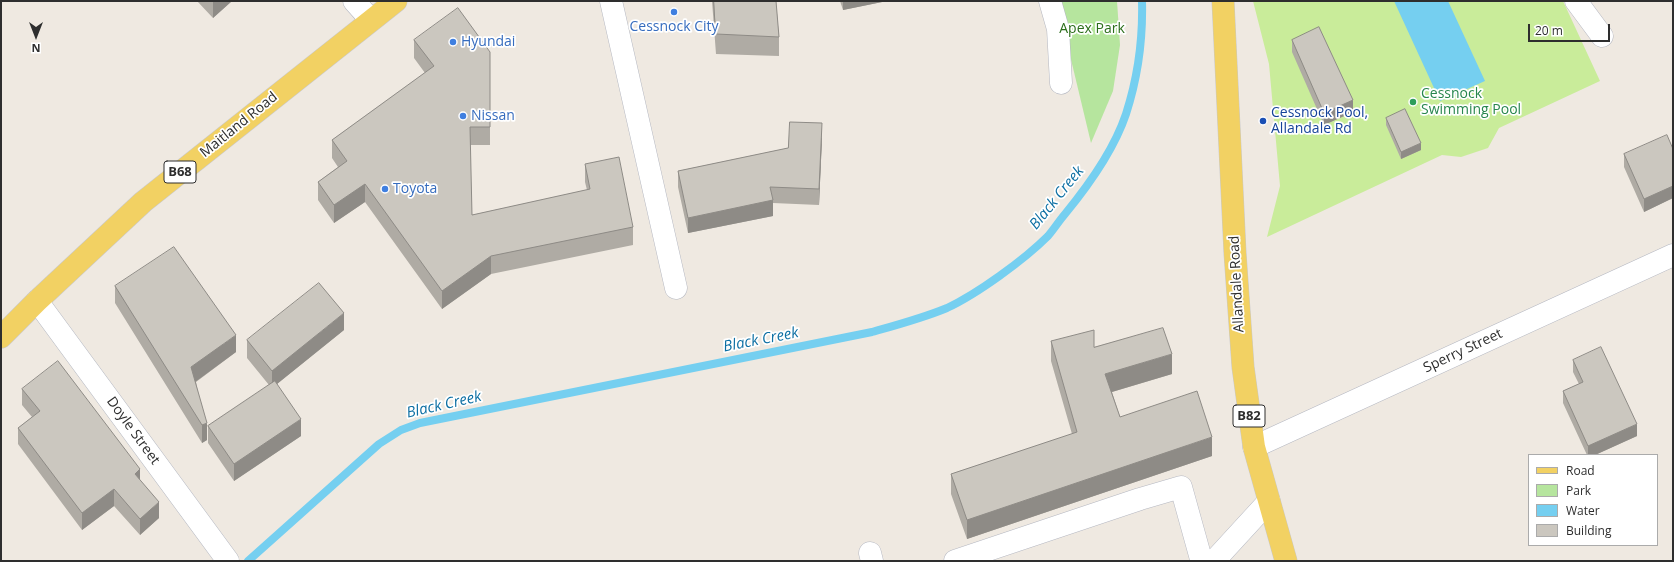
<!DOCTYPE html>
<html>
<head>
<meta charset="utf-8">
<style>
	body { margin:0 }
	#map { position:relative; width:1674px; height:562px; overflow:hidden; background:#efe9e1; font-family:"Open Sans",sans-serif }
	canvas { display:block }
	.frame { position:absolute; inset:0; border:2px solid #2e2e2e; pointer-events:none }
	.legend { position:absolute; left:1528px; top:454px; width:130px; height:92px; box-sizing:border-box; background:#fff; border:1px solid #ababab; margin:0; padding:5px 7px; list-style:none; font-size:12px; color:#2e2e2e }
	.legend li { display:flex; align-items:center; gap:8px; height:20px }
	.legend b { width:20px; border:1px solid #ababab }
	.north { position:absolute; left:16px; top:16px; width:40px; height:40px; -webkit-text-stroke:3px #fff; paint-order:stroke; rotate:180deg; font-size:11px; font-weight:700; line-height:16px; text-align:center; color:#2e2e2e }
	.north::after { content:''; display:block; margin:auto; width:14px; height:18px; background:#2e2e2e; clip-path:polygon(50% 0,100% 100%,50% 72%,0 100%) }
	.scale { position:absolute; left:1528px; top:24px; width:82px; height:18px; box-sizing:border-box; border:2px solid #2e2e2e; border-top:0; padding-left:5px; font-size:12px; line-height:14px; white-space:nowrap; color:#2e2e2e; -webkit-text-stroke:3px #fff; paint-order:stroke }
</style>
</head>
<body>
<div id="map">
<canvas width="1674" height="562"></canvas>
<div class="frame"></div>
<ul class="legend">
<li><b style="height:5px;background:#f2d163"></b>Road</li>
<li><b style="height:11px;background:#b6e59e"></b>Park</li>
<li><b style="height:11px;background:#75cff0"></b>Water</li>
<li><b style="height:11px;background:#cbc7bf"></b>Building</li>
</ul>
<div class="north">N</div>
<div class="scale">20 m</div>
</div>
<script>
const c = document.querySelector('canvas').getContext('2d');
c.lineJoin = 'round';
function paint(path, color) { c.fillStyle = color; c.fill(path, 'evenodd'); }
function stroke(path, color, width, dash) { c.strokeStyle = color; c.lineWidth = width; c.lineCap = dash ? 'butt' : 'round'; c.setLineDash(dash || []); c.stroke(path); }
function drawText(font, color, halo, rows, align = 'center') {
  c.font = font + ' "Open Sans",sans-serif'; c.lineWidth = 3.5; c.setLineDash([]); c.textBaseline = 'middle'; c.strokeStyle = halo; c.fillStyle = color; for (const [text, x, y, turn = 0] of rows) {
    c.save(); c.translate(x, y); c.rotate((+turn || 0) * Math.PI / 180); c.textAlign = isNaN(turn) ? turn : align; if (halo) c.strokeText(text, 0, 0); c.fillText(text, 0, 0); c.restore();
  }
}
paint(new Path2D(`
	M1057,1H1117L1120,45L1113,91L1091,143Z`), '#b6e59e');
paint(new Path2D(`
	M1253,1H1563L1600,81L1499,128L1488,148L1461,157L1442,155L1267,237L1280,186L1269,64Z`), '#c9ec9a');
paint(new Path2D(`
	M1394,1H1448L1485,81L1440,101Z`), '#75cff0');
stroke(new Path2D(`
	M248,561L379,444L401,430L420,423L872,332C897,325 923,318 947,308C977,294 1024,260 1048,236C1054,229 1059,221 1065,214C1088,186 1114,150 1126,114C1138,77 1143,40 1142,1`), '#75cff0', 8);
const minor = new Path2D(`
	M354,1L371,20
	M611,1L676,288
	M1050,1L1058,29L1061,83
	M1576,1L1602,36
	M37,301L228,561
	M1254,447L1673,255
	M870,553L872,561
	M955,561L1140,499L1181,487L1201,559
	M1214,561L1269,501`);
const major = new Path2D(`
	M1223,1L1235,253L1243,367L1254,447L1286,561
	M1,337L37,301L143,202L396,1`);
stroke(minor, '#b4b7c1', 23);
stroke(major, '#c9c9c9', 23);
stroke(minor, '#fff', 22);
stroke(major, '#f2d163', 22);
paint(new Path2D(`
	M197,1H232L213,18Z
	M712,1H776L779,37V56L716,54Z
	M840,1H887L843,10Z
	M414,40L490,52V145H470L472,215L587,190L585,182V164L633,227V245L491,274L442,309L365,202L334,223L318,200V182L338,167L332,158V140L425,73L414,58Z
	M1292,40L1353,112L1324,125L1292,52Z
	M1386,118L1421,150L1401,159L1386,125Z
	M822,138L819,205L773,203V216L688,233L678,187V171L788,148Z
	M1673,149V198L1644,212L1624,167V154Z
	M115,286L236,352L196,382L207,440L202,443L115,303Z
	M344,330L277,384L301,436L234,481L208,443V426L269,385L247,358V340Z
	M1051,341L1094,347L1172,374L1112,392L1120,417L1212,456L967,539L951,494V474L1072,434L1051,361Z
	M1573,360L1637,436L1595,455H1587L1563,403V391L1579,384L1573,372Z
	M22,389L140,480L159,518L140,535L114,506L82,530L18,444V428L32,417L22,405Z`), '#afaba4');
paint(new Path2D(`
	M213,1H232L213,18Z
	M843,1H887L843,10Z
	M1353,100V112L1324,125V113Z
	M822,123V138L819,205V189Z
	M1421,143V150L1401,159V152Z
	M365,184V202L334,223V205Z
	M1673,186V198L1644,212V199Z
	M773,200V216L688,233V218Z
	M491,256V274L442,309V291Z
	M344,313V330L272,388V371Z
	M236,335V352L191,385V367Z
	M1172,354V374L1105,394V374Z
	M301,419V436L234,481V464Z
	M207,423V440L202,443V425Z
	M1637,424V436L1595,455H1588V446Z
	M1212,437V456L967,539V520Z
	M140,469V486L135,474Z
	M114,489V506L82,530V513Z
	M159,502V518L140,535V519Z`), '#8e8b86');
const building = new Path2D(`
	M714,1H776L779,37L716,34Z
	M458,8L490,52V127H470L472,215L590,189L585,164L619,157L633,227L491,256L442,291L365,184L334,205L318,182L347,161L332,140L434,66L414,40Z
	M1319,27L1353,100L1324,113L1292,40Z
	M1405,109L1421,143L1401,152L1386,118Z
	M790,122L822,123L819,189L770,187L773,200L688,218L678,171L788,148Z
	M1667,135L1673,149V186L1644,199L1624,154Z
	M174,247L236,335L191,367L207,423L202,425L115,286Z
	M319,283L344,313L272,371L247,340Z
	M1163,328L1172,354L1105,374L1120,417L1197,391L1212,437L967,520L951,474L1077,432L1051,341L1094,330V347Z
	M1601,347L1637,424L1588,446L1563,391L1583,382L1573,360Z
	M58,361L140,469L135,474L159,502L140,519L114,489L82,513L18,428L40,411L22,389Z
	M275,381L301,419L234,464L208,426Z`);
paint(building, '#cbc7bf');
stroke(building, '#8e8b86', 1);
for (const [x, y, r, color] of [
	[674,12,4,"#3f7fe0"],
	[453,42,4,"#3f7fe0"],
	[1413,102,4,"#2e9e5b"],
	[463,116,4,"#3f7fe0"],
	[1263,121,4,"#1a4fb4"],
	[385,189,4,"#3f7fe0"]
]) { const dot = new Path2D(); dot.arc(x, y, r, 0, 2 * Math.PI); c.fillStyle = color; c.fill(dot); stroke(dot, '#fff', 1.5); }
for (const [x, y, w] of [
	[180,172,32],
	[1249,416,32]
]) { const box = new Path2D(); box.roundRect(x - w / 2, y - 11, w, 22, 3); c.fillStyle = '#fff'; c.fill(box); stroke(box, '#2e2e2e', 1); }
drawText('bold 13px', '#2e2e2e', null, [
	["B68",180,172],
	["B82",1249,416]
]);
drawText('14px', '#366cbe', '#fff', [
	["Cessnock City",674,27,"center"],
	["Hyundai",461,42],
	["Nissan",471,116],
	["Toyota",393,189]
], 'left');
drawText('14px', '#2c6e1b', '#fff', [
	["Apex Park",1092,29]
]);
drawText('14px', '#27864d', '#fff', [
	["Cessnock",1421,94],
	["Swimming Pool",1421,110]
], 'left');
drawText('14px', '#164399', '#fff', [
	["Cessnock Pool,",1271,113],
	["Allandale Rd",1271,129]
], 'left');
drawText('14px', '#2e2e2e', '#fff', [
	["Maitland Road",239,125,-39],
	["Allandale Road",1237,284,-93],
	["Sperry Street",1463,351,-25],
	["Doyle Street",133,431,54]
]);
drawText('italic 15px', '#0d6fa3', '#fff', [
	["Black Creek",1057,198,-51],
	["Black Creek",761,340,-11],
	["Black Creek",444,405,-13]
]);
</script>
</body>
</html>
